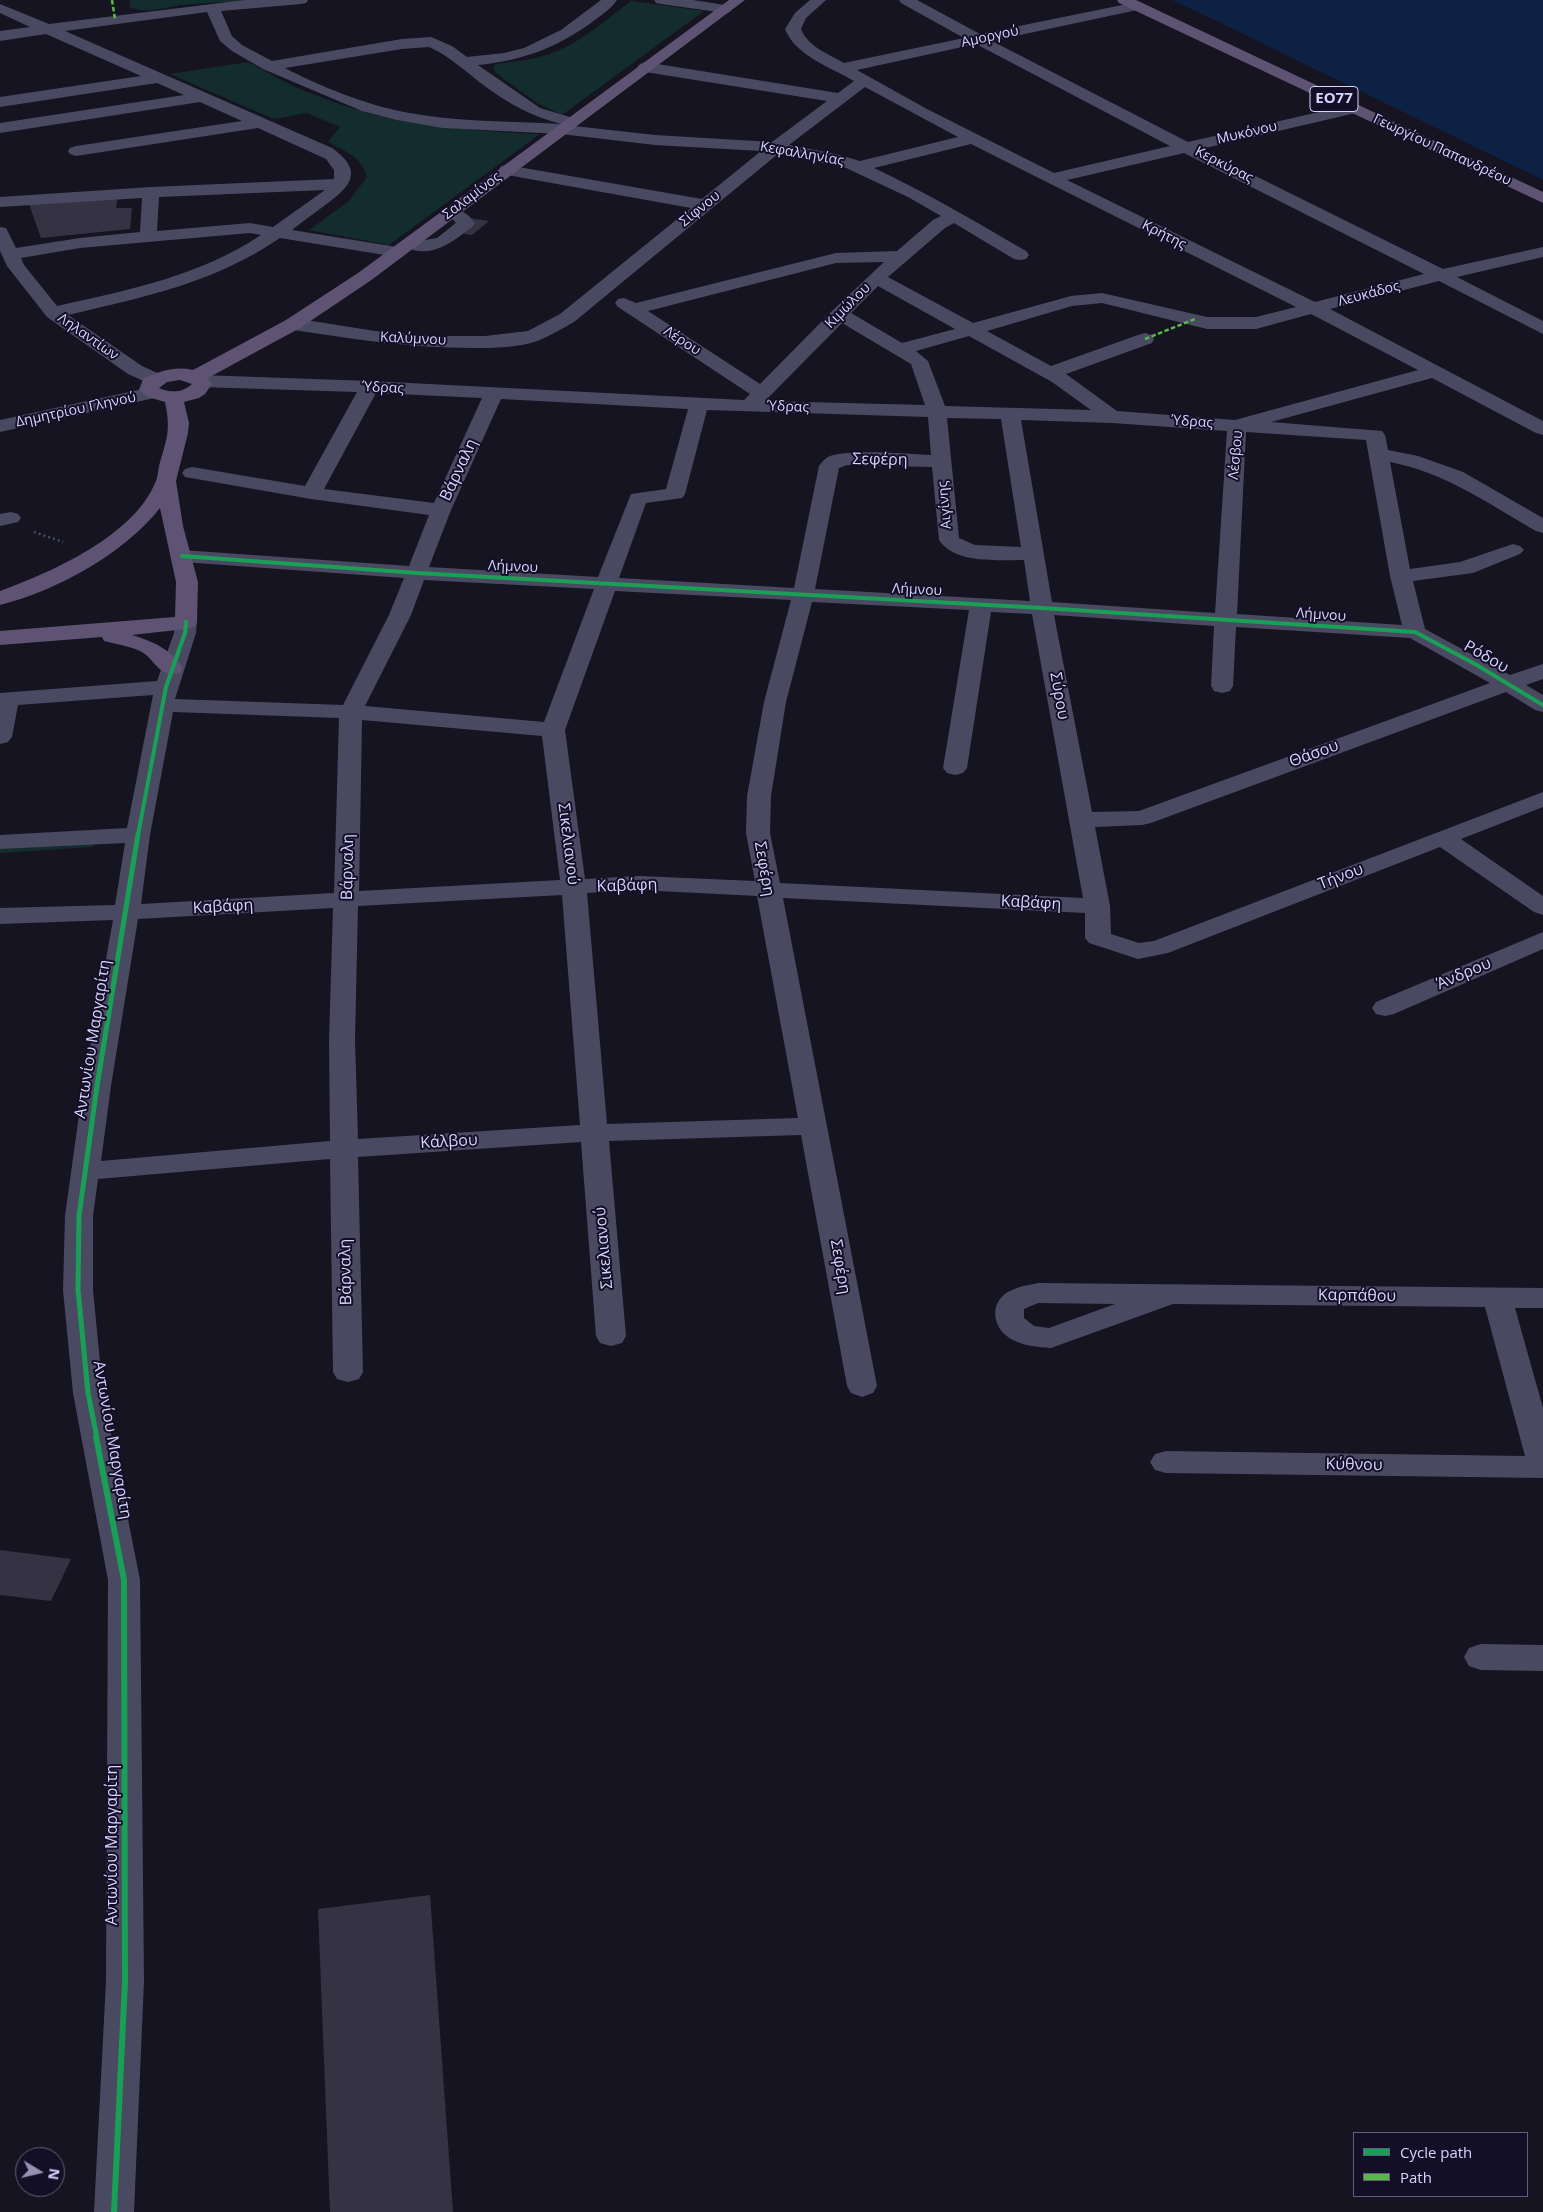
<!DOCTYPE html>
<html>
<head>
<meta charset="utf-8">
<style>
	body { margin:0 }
	#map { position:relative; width:1543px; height:2212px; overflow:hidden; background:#161421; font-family:"Open Sans",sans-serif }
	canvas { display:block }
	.legend { position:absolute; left:1353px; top:2132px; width:175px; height:65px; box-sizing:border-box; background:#130f26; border:1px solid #625e7d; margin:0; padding:6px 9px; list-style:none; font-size:15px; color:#d9d4ff }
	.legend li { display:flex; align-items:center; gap:10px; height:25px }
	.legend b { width:25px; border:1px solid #625e7d }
	.north { position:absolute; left:15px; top:2147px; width:50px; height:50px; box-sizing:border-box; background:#130f26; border:1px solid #625e7d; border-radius:50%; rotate:99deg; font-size:14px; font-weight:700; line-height:20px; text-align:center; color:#d9d4ff }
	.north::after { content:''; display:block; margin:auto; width:18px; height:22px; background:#9591b1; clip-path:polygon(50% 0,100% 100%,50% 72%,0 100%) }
</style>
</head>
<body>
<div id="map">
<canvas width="1543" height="2212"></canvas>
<ul class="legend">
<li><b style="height:6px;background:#1a9f57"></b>Cycle path</li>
<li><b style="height:6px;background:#58b947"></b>Path</li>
</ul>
<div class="north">N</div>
</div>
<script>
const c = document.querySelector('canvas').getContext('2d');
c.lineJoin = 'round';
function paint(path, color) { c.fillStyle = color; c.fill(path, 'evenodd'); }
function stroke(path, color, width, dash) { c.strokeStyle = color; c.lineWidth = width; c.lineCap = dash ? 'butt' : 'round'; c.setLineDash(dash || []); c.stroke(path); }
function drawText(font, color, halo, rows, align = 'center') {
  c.font = font + ' "Open Sans",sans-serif'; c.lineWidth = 4; c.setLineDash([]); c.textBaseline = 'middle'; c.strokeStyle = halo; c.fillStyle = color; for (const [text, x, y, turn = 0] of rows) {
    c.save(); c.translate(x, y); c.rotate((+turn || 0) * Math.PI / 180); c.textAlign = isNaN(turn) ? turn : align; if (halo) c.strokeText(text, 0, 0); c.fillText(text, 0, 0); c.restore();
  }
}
paint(new Path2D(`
	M130,0H271C241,2 211,2 182,5C165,7 146,15 130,7Z
	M631,1L704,11L562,115L537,103L496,73L493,68L496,64C514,61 532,60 550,54C580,43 606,20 631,1Z
	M248,62C269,73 290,86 313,94C385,124 462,131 540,134L389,245L309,230L348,202L367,177C363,158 345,151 328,142L340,127L307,113L274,119L170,74Z
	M96,837L93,847L0,853V842Z`), '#132c2d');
paint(new Path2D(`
	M1172,0H1543V180L1208,17Z`), '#0d2144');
paint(new Path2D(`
	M118,196L116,208H132L130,229L41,238L29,204Z
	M463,217L489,221L472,235L446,231Z
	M0,1550L71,1559L51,1601L0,1595Z
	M430,1895L453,2212H330L318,1909Z`), '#343243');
stroke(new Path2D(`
	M34,532L63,542`), '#44505f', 2.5, [2, 3]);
paint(new Path2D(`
	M245,0H308L306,3L301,4L221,11L232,36L242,45L272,61L402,39L431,37L452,46L467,57L504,53L524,48L561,30L601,0H617C611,9 600,16 591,23C556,48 521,61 478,65L540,108L570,117L572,120L570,123L565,125L655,135L772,142L827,101L645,72L640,70L637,67L640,64L645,62L838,93L854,81C830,67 796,56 785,29L795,13L810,0H826L806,18L801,29C808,47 829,54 844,63L964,38L901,3L899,0H917L980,34L1137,2L1142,3L1144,6L1142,9L992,41L1188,142L1354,104L1360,106L1362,109L1360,112L1201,149L1443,269L1543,247V257L1457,277L1543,321V334L1439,281L1330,309L1543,421V435L1536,433L1432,378L1271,422L1382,431L1385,435L1388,450L1418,456L1463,472L1543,518V533L1536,531C1489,504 1444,472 1390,462L1410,569L1460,562L1513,544L1520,546L1524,550L1520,554L1473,573L1413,581L1425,629L1510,675L1543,664V679L1526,685L1543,695V712L1535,710L1506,692L1151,823L1142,825L1095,827L1110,906L1111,934L1139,943L1154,941L1543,792V807L1461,839L1543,896V915L1534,912L1440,847L1168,953L1138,959L1089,943L1085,938V913L783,898L877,1386L873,1393L862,1397L851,1393L847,1386L801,1135L609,1141L626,1336L622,1343L611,1346L600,1343L596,1336L581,1142L358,1157L363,1372L359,1379L348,1382L337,1379L333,1372L330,1159L98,1179L93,1216V1290L103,1393L140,1580L144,1981L134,2212H94L106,1981L108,1580L73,1393L63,1290L65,1216L83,1086L113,920L0,924V908L115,905L125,843L0,849V835L127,828L153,695L18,705L12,737L8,742L0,744V693L157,681L174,633L175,622L178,617L186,615L194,617L197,622L196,633L175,699L343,705L389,615L404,578L182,562L175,560L171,556L175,552L182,550L409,566L429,515L311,499L185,477L182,473L185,469L192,467L305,486L357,392L200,387L193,385L190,381L193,377L200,375L370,381L744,400L750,394L618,307L615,303L618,299L624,298L636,303L836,253L897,251L933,220L941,216L908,197L846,168L779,153L574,322C563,328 551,335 540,340C519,348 493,348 472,348C411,348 353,339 293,330L286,328L284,324L286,320L293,318L375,331L432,336H485L528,331L560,314L691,208L507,175L501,174L499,170L501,166L507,165L702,199L761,151L655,145L561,134L443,128L397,120L362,111L263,69L232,51L220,41L207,12L65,31L332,148C366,172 349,188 324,206C313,214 302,222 292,230L397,247L403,248L406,252L403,256L397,257L280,238C214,283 144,297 68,315L142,366L162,375L165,379L162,383L155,385L148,383L128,374L47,317L7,266L0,251V227L6,228L16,248L80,238L140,232L142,198L0,207V197L151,187L334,179V170L326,159L258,128L76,156L70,154L68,151L70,148L76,146L242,121L200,102L0,133V123L184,95L157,83L0,107V97L141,76L46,34L0,41V31L30,27L0,13V4L49,24ZM976,44L1170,146L1054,173L927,109L857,70ZM429,47C450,56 467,73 486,87C511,105 531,116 561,124C509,121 455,122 404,112C367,105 319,86 285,68L402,49ZM865,87L958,137L860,161L836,154L789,145ZM971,144L1296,307L1256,317H1207L1102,293L1071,296L973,323L888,277L945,228L954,223L1014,259L1020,260L1026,259L1029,255L1026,251C976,222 927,193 874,168ZM1184,153L1424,274L1315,302L1067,180ZM325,190L273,227L250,223L157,231L159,197ZM250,233L261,235C199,276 129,290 57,306L24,265L21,258L80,248ZM884,262L833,310L760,384L648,311L836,263ZM878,286L955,329L902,343L851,313ZM1102,303L1207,329H1256L1311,314L1418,370L1235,420L1117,411L1066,374L1152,343L1154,339L1152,335L1145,333L1138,335L1051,366L987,331L1072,306ZM842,323L911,364L925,405L765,401ZM969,336L1052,382L1091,410L945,406L928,361L916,351ZM376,393L482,398L434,503L324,489ZM501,399L688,409L666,489L631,494L598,577L429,567L451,510ZM707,410L928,417L931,455C905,454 853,449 830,456C825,458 822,462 819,466L794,588L619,578L646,503L682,498L685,494ZM947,418L1001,419L1021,547L975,545L959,538ZM1021,420L1112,423L1227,431L1215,613L1052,602ZM1246,432L1366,440L1390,576L1402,625L1237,614ZM847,465L932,467L939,540C955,564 997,560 1024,560L1030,601L815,589L839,468ZM424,580L594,589L544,722L365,706L411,615ZM615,591L791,600L764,702L747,796L746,833L755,881L639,876L585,879L565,730ZM812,602L969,610L943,768L947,773L955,775L963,773L967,768L991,612L1032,614L1083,898L780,883L770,833L771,796L786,702ZM1054,615L1214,626L1211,686L1214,691L1222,693L1230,691L1233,686L1236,627L1410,638L1490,683L1139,811L1092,812ZM173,712L339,718L334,893L141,904L150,835ZM362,720L542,736L560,880L359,891ZM639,890L757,896L798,1118L607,1124L587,893ZM562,895L580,1125L358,1139L355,1040L358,906ZM333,908L329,1040L330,1141L101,1161L111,1086L138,919Z
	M654,0H693L725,5L730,6L732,9L730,12L725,13L661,4L656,3Z
	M458,210C466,212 470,217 475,223L472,227C455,240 436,256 413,250L410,246L413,242L437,238L456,223L449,215L452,211Z
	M152,387L159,389L162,393L159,397L0,432V420Z
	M11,512L18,514L21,518L18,522L0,526V514Z
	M1543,932V949L1394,1014L1385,1016L1376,1014L1372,1008L1376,1002Z
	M1038,1283L1543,1288V1308H1515L1543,1408V1478L1166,1473L1155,1470L1150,1462L1155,1454L1166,1451L1525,1456L1485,1307L1173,1304L1051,1348C1038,1347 1025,1346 1013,1340C991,1329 988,1300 1012,1290C1020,1286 1030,1285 1038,1283ZM1038,1303L1115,1304L1049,1328L1034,1326L1024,1318V1309Z
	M1481,1644L1543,1645V1671L1481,1670L1469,1666L1464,1657L1469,1648Z`), '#4a4962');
paint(new Path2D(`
	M729,0H745L370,281L300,328L208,378L212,384L205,394L199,398L184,402L189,423L188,433L176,481L183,526L198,582L197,622L194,627L186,629L132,635C154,642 169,648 183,668L180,673C157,678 156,659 140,651C129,646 116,644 104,641L102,637L0,645V631L175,617L176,582L160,508C124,554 56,591 0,605V591C52,572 134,536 156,481C158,476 158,471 159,466C167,438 171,431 165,402L148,397L139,390L143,379C159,371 176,366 193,370L286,320L358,273ZM180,380L192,384C183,393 170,393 159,388L167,382Z
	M1117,0H1136L1543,192V203L1119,3Z`), '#5e5373');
stroke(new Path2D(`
	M112,0L115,19
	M1145,339L1195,319`), '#58b947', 2.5, [4.5, 2.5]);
stroke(new Path2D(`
	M182,556L417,573L1042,608L1415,632L1475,664L1543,705
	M138,835L166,687L185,633L186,622`), '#1a9f57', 4);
stroke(new Path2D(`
	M97,1438L88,1393L78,1290L79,1216L97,1086L138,834`), '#1a9f57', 5);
stroke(new Path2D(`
	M96,1437L124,1580L125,1981L114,2212`), '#1a9f57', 6);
drawText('14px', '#d9d4ff', '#130f26', [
	["Αμοργού",990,37,-12],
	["Μυκόνου",1247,133,-13],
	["Γεωργίου Παπανδρέου",1442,150,25],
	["Κεφαλληνίας",802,154,10],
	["Κερκύρας",1224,165,27],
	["Σαλαμίνος",472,196,-37],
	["Σίφνου",700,209,-39],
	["Κρήτης",1164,235,27],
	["Λευκάδος",1369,294,-15],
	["Κιμώλου",848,306,-45],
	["Ληλαντίων",88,337,35],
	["Καλύμνου",413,339,3],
	["Λέρου",682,341,33],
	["Ύδρας",383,388,3],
	["Ύδρας",788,407,2],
	["Δημητρίου Γληνού",76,410,-12],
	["Ύδρας",1192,422,4],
	["Λέσβου",1236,455,-85],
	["Αιγίνης",945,505,-95],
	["Λήμνου",513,567,3],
	["Λήμνου",917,590,3],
	["Λήμνου",1321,615,4]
]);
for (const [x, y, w] of [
	[1334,99,48]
]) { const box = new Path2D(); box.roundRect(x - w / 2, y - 12.5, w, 25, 4); c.fillStyle = '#130f26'; c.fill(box); stroke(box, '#d9d4ff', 1); }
drawText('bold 15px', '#d9d4ff', null, [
	["ΕΟ77",1334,99]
]);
drawText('16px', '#d9d4ff', '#130f26', [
	["Σεφέρη",880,460,1],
	["Βάρναλη",459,470,-65],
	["Ρόδου",1486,657,30],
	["Σύρου",1059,696,80],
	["Θάσου",1314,754,-20],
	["Σικελιανού",568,844,83],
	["Βάρναλη",348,867,-89],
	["Σεφέρη",764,869,80],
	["Τήνου",1341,877,-21],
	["Καβάφη",627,886,-2],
	["Καβάφη",1031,903,3],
	["Καβάφη",223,907,-3],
	["Άνδρου",1464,974,-23],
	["Αντωνίου Μαργαρίτη",93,1039,-81],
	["Κάλβου",449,1142,-3],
	["Σικελιανού",604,1248,-95],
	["Σεφέρη",840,1267,80],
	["Βάρναλη",346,1272,-91],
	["Καρπάθου",1357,1296,1],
	["Αντωνίου Μαργαρίτη",112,1440,80],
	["Κύθνου",1354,1465,1],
	["Αντωνίου Μαργαρίτη",112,1845,-90]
]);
</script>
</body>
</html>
